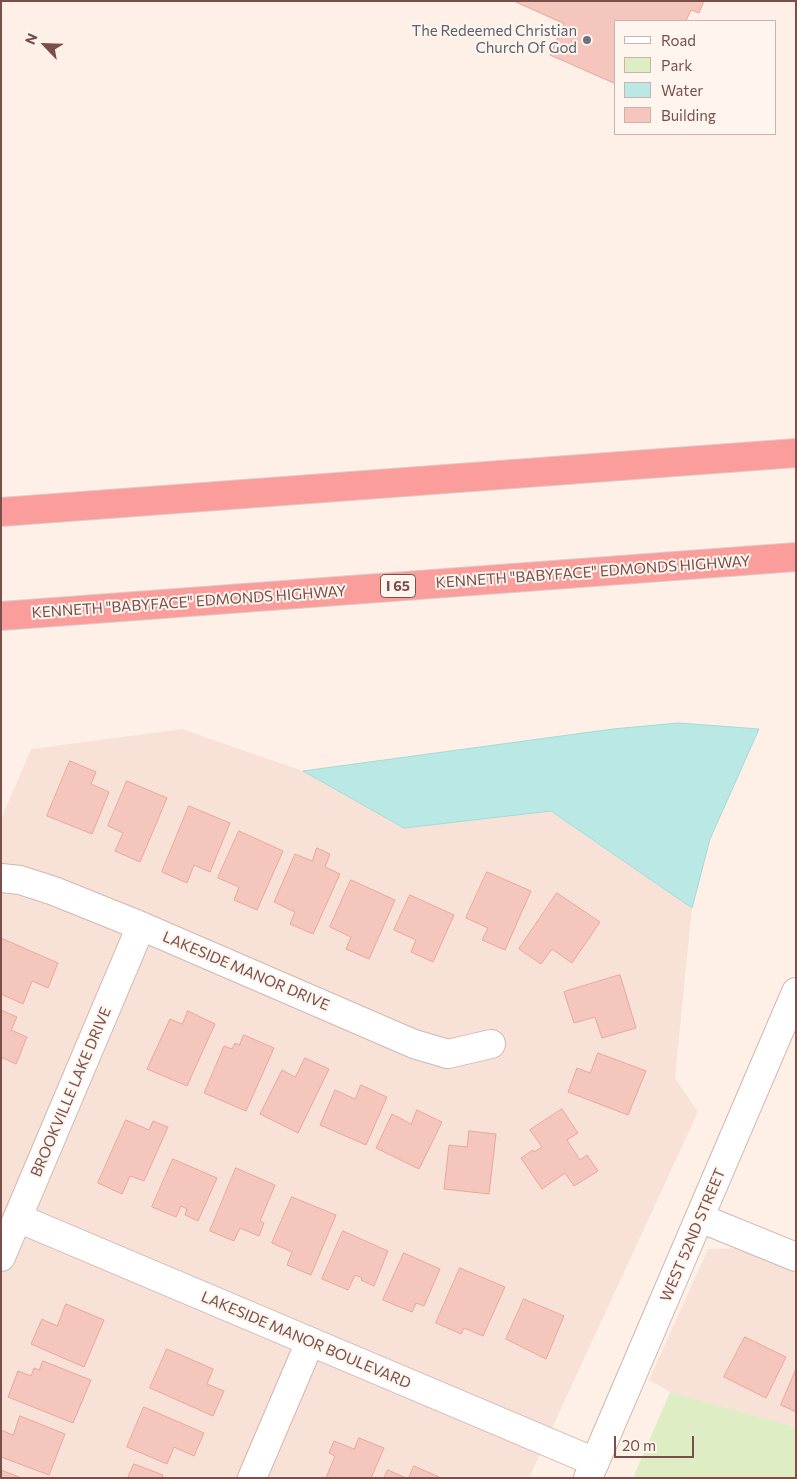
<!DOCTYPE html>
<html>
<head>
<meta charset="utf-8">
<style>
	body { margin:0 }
	#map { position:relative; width:797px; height:1479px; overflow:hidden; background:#fef0e7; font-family:Commissioner,sans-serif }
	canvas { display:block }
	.frame { position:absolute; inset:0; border:2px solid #7a4f49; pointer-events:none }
	.legend { position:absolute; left:614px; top:20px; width:162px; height:115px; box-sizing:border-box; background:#fff5ef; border:1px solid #cab3ad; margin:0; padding:6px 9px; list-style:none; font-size:15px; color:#7a4f49 }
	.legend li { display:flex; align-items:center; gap:10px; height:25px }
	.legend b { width:25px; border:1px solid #cab3ad }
	.north { position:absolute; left:20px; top:20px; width:50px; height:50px; -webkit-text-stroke:4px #fff5ef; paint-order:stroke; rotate:294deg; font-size:14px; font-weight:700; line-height:20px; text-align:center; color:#7a4f49 }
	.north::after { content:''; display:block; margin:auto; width:18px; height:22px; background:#7a4f49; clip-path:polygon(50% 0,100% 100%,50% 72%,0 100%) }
	.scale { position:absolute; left:614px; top:1436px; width:80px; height:22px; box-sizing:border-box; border:2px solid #7a4f49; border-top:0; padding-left:6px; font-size:15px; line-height:18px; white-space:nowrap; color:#7a4f49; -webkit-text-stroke:4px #fff5ef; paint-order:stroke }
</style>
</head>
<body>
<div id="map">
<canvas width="797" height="1479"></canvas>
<div class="frame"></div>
<ul class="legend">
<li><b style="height:6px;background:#fff"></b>Road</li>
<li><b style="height:14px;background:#deedc4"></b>Park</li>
<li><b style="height:14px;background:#bae9e5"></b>Water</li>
<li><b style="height:14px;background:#f5c6bd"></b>Building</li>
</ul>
<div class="north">N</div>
<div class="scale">20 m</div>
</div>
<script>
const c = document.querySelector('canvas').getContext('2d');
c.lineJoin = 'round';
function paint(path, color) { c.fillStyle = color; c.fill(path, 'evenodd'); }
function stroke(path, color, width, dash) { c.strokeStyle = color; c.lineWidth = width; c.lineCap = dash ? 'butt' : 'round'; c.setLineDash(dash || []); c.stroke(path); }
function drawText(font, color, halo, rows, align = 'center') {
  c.font = font + ' Commissioner,sans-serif'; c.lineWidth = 4; c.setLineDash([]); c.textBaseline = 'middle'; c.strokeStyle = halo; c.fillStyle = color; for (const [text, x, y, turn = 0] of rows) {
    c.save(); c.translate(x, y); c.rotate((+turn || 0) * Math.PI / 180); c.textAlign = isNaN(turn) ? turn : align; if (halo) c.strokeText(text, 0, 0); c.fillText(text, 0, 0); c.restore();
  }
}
paint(new Path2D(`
	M182,729L303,771L404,828L551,811L692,908L675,1078L698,1112L529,1478H1V819L31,749Z
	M737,1248L796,1273V1427L670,1392L649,1380L708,1249Z`), '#f8e2d8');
paint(new Path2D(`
	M670,1392L796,1427V1478H633Z`), '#deedc4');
const water = new Path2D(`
	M679,723L759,729L710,839L692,908L551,811L404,828L303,771L613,729Z`);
paint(water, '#bae9e5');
stroke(water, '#9fdbd6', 1);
const building = new Path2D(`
	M514,1H704L699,13L691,10L686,21H616V84L550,55L564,24Z
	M70,761L96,772L91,784L109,792L92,834L47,816Z
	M127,781L167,798L140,862L115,851L123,833L108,826Z
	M189,806L230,823L210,872L194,865L187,883L162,872Z
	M239,831L283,851L257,910L234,900L239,887L218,878Z
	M317,848L330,854L325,867L340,874L313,934L290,924L295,912L274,902L295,854L312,861Z
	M487,872L531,891L505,950L482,940L488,928L466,918Z
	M351,880L395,900L369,959L346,949L351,937L330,927Z
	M557,893L600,922L572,963L552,949L541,964L519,949Z
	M410,895L454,915L433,962L411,952L416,940L394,930Z
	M1,938L58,963L48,988L32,981L23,1004L1,994Z
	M620,975L636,1028L602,1038L595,1017L574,1023L564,992Z
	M1,1010L17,1017L11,1030L27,1037L16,1064L1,1057Z
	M188,1011L215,1024L187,1086L147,1069L170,1019L182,1024Z
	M244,1035L274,1048L246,1111L204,1093L224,1046L232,1049L235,1043L239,1045Z
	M598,1053L646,1071L628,1115L568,1092L577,1068L590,1073Z
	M305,1058L329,1069L298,1133L260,1114L282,1070L295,1077Z
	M361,1085L387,1097L366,1145L320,1125L335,1090L355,1099Z
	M562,1109L578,1133L567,1140L580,1160L587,1155L598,1171L574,1186L565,1173L542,1189L521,1158L533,1150L534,1152L542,1147L530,1130Z
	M417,1110L442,1122L419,1169L376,1148L392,1114L411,1124Z
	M126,1120L149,1130L153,1121L168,1127L144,1181L130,1176L122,1194L98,1183Z
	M469,1131L496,1134L489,1194L444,1189L449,1145L467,1147Z
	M173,1159L217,1178L198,1221L185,1215L187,1209L181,1206L176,1217L152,1207Z
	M236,1168L275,1185L260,1221L264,1223L259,1236L240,1228L234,1241L210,1231Z
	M292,1197L336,1215L311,1275L287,1265L292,1252L272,1243Z
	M343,1231L388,1251L374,1286L361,1280L362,1278L355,1275L348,1290L322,1279Z
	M404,1253L440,1269L424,1306L416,1303L412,1312L383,1300Z
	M460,1268L505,1287L483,1336L464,1328L461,1334L436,1323Z
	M524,1299L564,1316L546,1359L506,1339Z
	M66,1304L104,1320L84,1367L31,1344L42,1319L57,1326Z
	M745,1337L786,1357L766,1398L724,1377Z
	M167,1349L213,1369L207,1384L224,1391L213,1416L150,1388Z
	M43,1361L91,1380L73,1423L8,1397L18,1371L31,1376L34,1368L39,1370Z
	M796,1369V1412L781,1405Z
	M144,1407L204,1433L194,1456L174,1447L167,1464L127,1447Z
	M20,1416L65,1434L49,1475L1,1457V1430L13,1435Z
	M359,1438L384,1448L371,1478H326L335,1456L329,1453L334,1441L354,1449Z
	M134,1464L163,1475L162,1478H128Z
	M414,1466L439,1477V1478H409Z
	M1,1470L22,1478H1Z
	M388,1470L406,1478H384Z`);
paint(building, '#f5c6bd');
stroke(building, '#e9a79c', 1);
const minor = new Path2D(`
	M1,878L20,880L54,891L141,926L414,1044L448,1054L491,1044
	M18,1218L595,1462
	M700,1218L796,1257
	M1,1257L141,926
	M252,1478L310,1342`);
const tertiary = new Path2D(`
	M588,1478L796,992`);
const motorway = new Path2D(`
	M1,512L796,453
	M1,616L796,557`);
stroke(minor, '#d3b6ae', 30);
stroke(tertiary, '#d3b6ae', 30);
stroke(motorway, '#dacecc', 30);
stroke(minor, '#fff', 28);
stroke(tertiary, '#fff', 28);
stroke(motorway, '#fb9d9b', 28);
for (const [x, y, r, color] of [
	[587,40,5,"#6b7280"]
]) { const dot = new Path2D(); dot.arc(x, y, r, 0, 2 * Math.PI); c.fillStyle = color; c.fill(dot); stroke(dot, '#fff5ef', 2); }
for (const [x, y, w] of [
	[398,586,35]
]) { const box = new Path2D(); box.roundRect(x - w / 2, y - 11.5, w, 23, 4); c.fillStyle = '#fff5ef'; c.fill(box); stroke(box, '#7a4f49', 1); }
drawText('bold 14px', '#7a4f49', null, [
	["I 65",398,586]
]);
drawText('15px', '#5b616d', '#fff5ef', [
	["The Redeemed Christian",577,31],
	["Church Of God",577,48]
], 'right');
drawText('15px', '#7a4f49', '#fff5ef', [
	["KENNETH \"BABYFACE\" EDMONDS HIGHWAY",593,572,-4],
	["KENNETH \"BABYFACE\" EDMONDS HIGHWAY",189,602,-4],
	["LAKESIDE MANOR DRIVE",246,971,23],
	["BROOKVILLE LAKE DRIVE",71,1092,-67],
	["WEST 52ND STREET",693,1235,-67],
	["LAKESIDE MANOR BOULEVARD",306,1340,23]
]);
</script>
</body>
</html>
